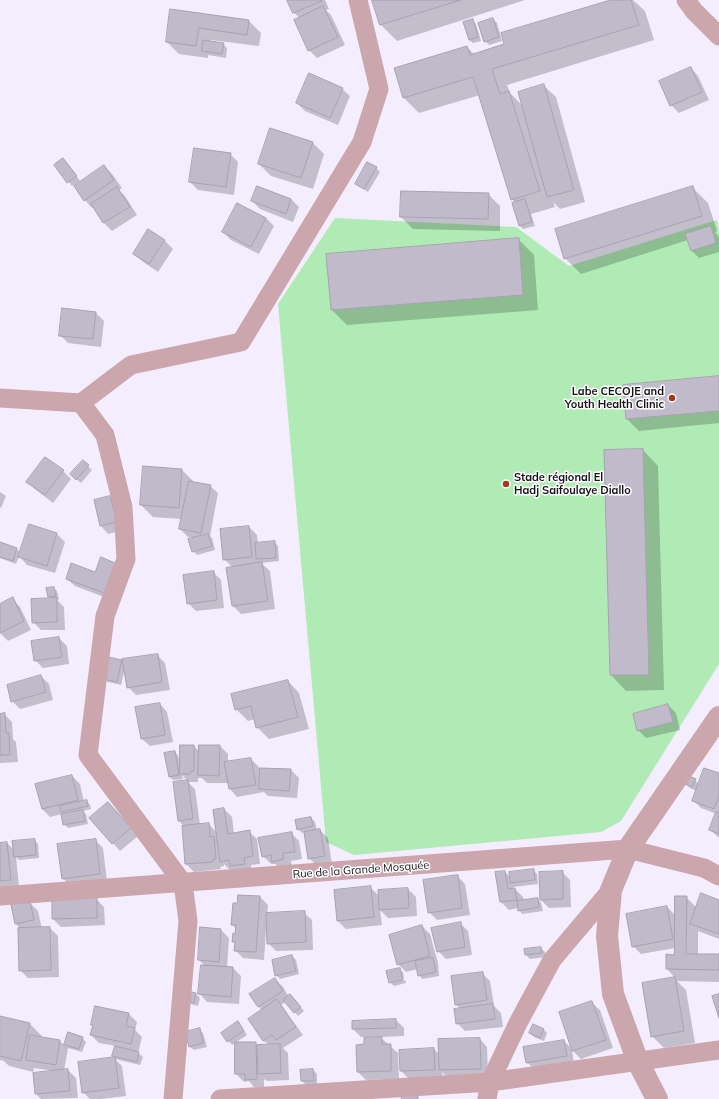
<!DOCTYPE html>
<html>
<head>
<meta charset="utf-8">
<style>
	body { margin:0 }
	canvas { display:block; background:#f3edfe }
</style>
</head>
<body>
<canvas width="719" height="1099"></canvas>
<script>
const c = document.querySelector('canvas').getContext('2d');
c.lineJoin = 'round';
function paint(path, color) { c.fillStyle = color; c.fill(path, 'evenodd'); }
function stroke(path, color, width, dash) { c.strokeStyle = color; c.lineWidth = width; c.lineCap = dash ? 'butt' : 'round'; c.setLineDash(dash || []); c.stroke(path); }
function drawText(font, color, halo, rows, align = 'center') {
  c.font = font + ' Mulish,sans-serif'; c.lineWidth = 3; c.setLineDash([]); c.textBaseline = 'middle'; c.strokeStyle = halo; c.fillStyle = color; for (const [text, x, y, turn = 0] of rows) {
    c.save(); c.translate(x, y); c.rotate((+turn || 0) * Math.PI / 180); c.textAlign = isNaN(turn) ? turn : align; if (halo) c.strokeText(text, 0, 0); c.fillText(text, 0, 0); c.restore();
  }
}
paint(new Path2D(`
	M335,218L516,227L569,266L717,220L719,231V664L621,821L601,832L354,855L326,842L278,304Z`), '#b0ebb5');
paint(new Path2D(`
	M288,0H325L329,9L326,10L331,15L345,45L317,58L309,50L300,18L294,13Z
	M373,0H525L397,41L381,25Z
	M615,0H633L645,11L654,40L507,85L510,93L523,106L544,86L556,97L585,202L560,209L553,202L555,207L531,214L535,226L523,229L519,225L515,203L512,199L480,95L419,113L404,98L467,47L474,54L506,45Z
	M171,10L249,21L261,33L259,46L211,40L210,42L223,44L227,48L226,58L208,55V58L179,54L167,42Z
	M493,19L497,23L502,41L489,45L485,41Z
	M472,20L476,24L481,41L473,43L469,40Z
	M691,68L698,76L709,100L679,113L671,105Z
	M342,89L350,96L338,125L305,111L297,103Z
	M312,142L324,154L313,189L271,176L259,164Z
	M230,154L238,162L234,195L198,190L190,182Z
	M63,159L80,181L72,186L55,165Z
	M104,166L112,174L122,188L119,190L125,196L137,215L112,231L104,223L94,207L92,208L85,200Z
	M376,168L380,172L368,192L356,184Z
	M258,187L291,199L299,207L293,222L260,209L252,201Z
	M692,187L708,203L717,231L715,232L719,237V252L699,258L691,250L688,240L581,274L565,258Z
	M402,192L488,194L500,206V231L413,229L401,217Z
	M266,218L274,226L259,254L231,240L223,232Z
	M149,231L165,241L173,249L158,272L142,261L134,254Z
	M518,239L534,255L538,310L347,325L332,310Z
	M96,313L104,321L101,347L68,343L60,335Z
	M719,377V423L639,431L627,419Z
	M643,450L658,466L664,690L626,691L611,675L605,451Z
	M83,461L92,470L81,483L75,478Z
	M182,470L194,482L210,486L218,493L210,536L212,538L215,550L197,555L193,551L196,538L188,537L180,529L182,519L153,517L141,505Z
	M63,471L71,479L53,503L35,489L27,482Z
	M0,492L6,496L1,508L0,507Z
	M110,497L118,505L124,530L108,534L101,526Z
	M249,527L257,535L258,544L274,542L278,546L279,561L261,563L270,571L275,609L241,614L233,606L227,569L233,568L224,559Z
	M57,534L65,542L55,573L27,565L19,556L16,564L0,558V543L16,549L21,553Z
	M213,572L221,580L224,608L196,611L188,603Z
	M96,573L112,600L75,586L67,579Z
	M54,588L57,591L59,599L57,600L64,607L65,630H41L33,622L52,599L49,597L47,589Z
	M12,599L20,607L31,630L8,641L0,633V605Z
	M59,638L67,646L69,664L43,668L35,660Z
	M157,655L165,663L170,690L136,695L128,687L125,667L121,685L108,682L104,679L121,661L124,663Z
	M41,676L49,684L53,700L20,709L12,701Z
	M288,681L299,693L309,729L269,739L257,727L255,719L248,721L236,709Z
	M160,704L167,712L173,742L150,746L142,739Z
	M668,705L676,713L680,730L646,738L638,730Z
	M4,714L12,722L13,739L16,742L18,762L0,763V715Z
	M194,746L199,751L220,746L228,754V763L251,759L259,767L260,773L291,770L299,778L297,798L268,796L264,792L237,797L230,789L229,783H207L202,778H198V782H188L195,789L200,825L209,824L217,833L224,809L232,817L234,834L249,832L257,839L260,864L251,865L252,872L239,874L233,869H229L224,864V866L220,867L221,869L194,872L186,864L185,827L179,821L174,783L188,781L182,775L183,779L173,780L170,777L174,752L178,755L180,764H181Z
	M719,774V838L710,829L717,814L701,808L693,800L697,791L690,788L686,784L690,777L699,784Z
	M72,776L80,784L84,802L87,801L90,805L91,809L83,811L86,814L88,824L68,828L64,824L62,814L50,817L42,809L36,785Z
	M108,803L138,836L120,851L113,843Z
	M311,818L315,822L317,831L320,830L328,838L332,864L317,866L309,858L305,832L302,833L298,829Z
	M291,833L299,841L302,859L291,861L292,867L281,869L275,864H271L263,856Z
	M34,840L38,844L39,858L19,860L16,857L19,887L0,889V844L7,843L14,850Z
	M95,840L103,848L107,881L70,886L63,878Z
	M533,870L537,874L538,884L513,887L523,897L524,901L538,899L541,903L543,911L522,914L518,908L509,910L501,902L505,872L511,878Z
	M562,872L570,880L571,907L549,908L541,900Z
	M457,876L465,884L470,915L437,920L429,912Z
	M370,887L379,896L408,889L416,897L417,916L388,918L380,910L382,925L346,929L338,921Z
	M260,897L268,905L267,914L304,913L312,920L313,950L276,951L268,943V930H266L264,960L243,958L235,950L236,944L233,942L237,929L232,925Z
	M686,897L697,908L719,901V939L698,931V955H719V982L677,981L686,990L695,1043L664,1048L652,1036L643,984L675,978L667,969V955L675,956V948L641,954L633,946L667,907L676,916Z
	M96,899L104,907L105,925L61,927L53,919Z
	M30,903L38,911L42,929L50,928L58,936L59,977L28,978L20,970L21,929L16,924Z
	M460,923L468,931L472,955L446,959L438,951Z
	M422,926L430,934L438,963L439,976L422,979L419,975L418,969L406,972L398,964Z
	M221,930L229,938L227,968H233L241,976L239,1004L207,1002L200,994L205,966L199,960Z
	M541,948L545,952V957L530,959L526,955L525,950Z
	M292,956L296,960L299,974L280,979L276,975Z
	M399,969L403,972L404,978L391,981V983L405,980L406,983L394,986L390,982Z
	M482,973L490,981L494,1006L501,1013L503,1027L465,1031L457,1023L461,1009L456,1005Z
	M275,979L283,987L289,997L294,999L304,1011L298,1016L286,1002L281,1005L303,1035L283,1048L288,1053L289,1080L267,1081L264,1079V1087H254L249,1081L244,1082L236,1074L255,1043L258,1046L269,1045L264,1041L250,1019L262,1011L251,995Z
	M189,992L196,994L200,998L198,1006L191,1004L188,1000Z
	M592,1003L600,1010L613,1048L581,1059L572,1050L574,1064L535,1070L527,1062L564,1041L573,1050Z
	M129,1014L137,1022L135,1030L142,1037L138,1053L143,1057L140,1065L115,1059L122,1066L126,1096L101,1099H90L83,1092L79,1063L116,1058L113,1055L116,1046L99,1043L91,1035L93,1026L92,1025Z
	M0,1017L30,1024L42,1036L41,1038L60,1041L65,1046L69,1034L82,1038L86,1042L82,1052L68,1048L64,1071L68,1070L76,1078L78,1098L41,1099L36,1094L55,1071L34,1068L33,1072L9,1066L4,1061L0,1060Z
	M396,1020L404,1028V1036L380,1037L398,1053L399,1079L366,1080L358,1072L365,1045L372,1039V1037H361L353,1029V1022Z
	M241,1026L247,1035L232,1045L222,1033Z
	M543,1029L547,1033L544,1041L534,1037L530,1033Z
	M199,1030L203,1033L207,1047L194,1050L190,1047Z
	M480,1039L487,1047L488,1076L448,1078L442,1072L443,1077L409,1079L401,1071L434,1049L440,1055Z
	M313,1070L317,1074V1084H305L302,1081Z`), '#0003');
const building = new Path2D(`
	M287,0H321L322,1L293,13Z
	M372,0H461L380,25Z
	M611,0H631L639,25L492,69L500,94L509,91L540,191L511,200L473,77L403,98L394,68L467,46L470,55L504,44L501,33Z
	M323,6L338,37L308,51L294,20Z
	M170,9L249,20L247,35L199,28L196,46L166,42Z
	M493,18L499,37L484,42L478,23Z
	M473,19L478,37L469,40L463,22Z
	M203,40L224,43L222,54L202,51Z
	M691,67L702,92L670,106L659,81Z
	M309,73L343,88L330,118L296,103Z
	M544,84L574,190L547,197L518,92Z
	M270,128L313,142L301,178L258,164Z
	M194,148L231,153L226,187L189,182Z
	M63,158L77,176L67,183L54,165Z
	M367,162L377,167L364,189L355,184Z
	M104,165L114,180L84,201L74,186Z
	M257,186L291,199L286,214L251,201Z
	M693,186L702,216L564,259L555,229Z
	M117,187L130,207L103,223L91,204Z
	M401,191L489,193L488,219L400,217Z
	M525,199L532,222L519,226L512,203Z
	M237,203L266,218L251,247L222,232Z
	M711,226L716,243L691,251L685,234Z
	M148,229L165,240L149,264L133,254Z
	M519,238L523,295L331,310L326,254Z
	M62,308L96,312L93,339L59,336Z
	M719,376V411L626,419L623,385Z
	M643,449L649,675H610L604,450Z
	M45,457L64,470L45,495L26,482Z
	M83,460L89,465L76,480L70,474Z
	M143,466L182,469L179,508L140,505Z
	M189,481L211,485L201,533L179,529Z
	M110,496L117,522L100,526L94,500Z
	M29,524L57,533L47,566L18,557Z
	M249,526L252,557L223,560L220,529Z
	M208,534L212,546L192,552L188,539Z
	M275,541L276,558L256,559L255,543Z
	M0,542L17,548L13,561L0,557Z
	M101,557L115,563L104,593L66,579L71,563L95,572Z
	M262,562L268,601L232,606L226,568Z
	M214,571L217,600L187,604L183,575Z
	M54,587L56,596L48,597L46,588Z
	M13,597L24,621L0,633V604Z
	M57,598V622L32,623L31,599Z
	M59,637L62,657L34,661L31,641Z
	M158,654L162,682L127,688L122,659Z
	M108,657L122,660L117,682L103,679Z
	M41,675L46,692L11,702L7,685Z
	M288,680L298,717L256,728L251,706L235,710L231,694Z
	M160,703L165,735L141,739L135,707Z
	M668,704L673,722L637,731L633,714Z
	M5,713L6,733H9L10,755H0V714Z
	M180,745H194V771H191L190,774H180Z
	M199,745H220L219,776L198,775Z
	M175,751L179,775L169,777L164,753Z
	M251,758L256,785L229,789L224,762Z
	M260,768L291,769L289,791L259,789Z
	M704,768L719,773V796L714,809L692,801Z
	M72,775L78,800L42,809L35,784Z
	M689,776L696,779L692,787L685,784Z
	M188,780L193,819L178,821L173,782Z
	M87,800L88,806L61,812L60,806Z
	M108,802L131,828L112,844L89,818Z
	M224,808L228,834L250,830L253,856L244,858L245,864L230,866L229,860L220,862L213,810Z
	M83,810L85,821L63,825L61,814Z
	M716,812L719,813V834L709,830Z
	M311,817L313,826L297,830L295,820Z
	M209,823L210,837L214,836L216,859H213V862L185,864L182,826Z
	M320,829L325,856L308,859L304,832Z
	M292,832L295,852L283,853L284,859L272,862L271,855L262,857L258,838Z
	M35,839L36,855L14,857L12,841Z
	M96,839L100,874L62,879L57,844Z
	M7,842L11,880L0,881V843Z
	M534,869L535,880L510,883L509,872Z
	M505,871L508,889L515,888L517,900L500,902L495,872Z
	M563,871V899L540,900L539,872Z
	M458,875L462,908L428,913L423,880Z
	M371,886L374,917L337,921L334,890Z
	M408,888L409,908L379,910L378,890Z
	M701,893L719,900V934L690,924Z
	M238,895L260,896L256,952L234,951L235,942H232L233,933L235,934L236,925H231L233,903H237Z
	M675,896H687L686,954H719V970L666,969V954L674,955Z
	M97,898V918L52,919V900Z
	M538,898L539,907L518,911L517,901Z
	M30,901L34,920L15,924L11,905Z
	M667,906L673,939L632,947L626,914Z
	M305,911L306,942L267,944L266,913Z
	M461,922L465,947L437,952L431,928Z
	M422,925L430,956L397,965L389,935Z
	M50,927L51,970L19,971L18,928Z
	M200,927L221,929L219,962L198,960Z
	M541,947L542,953L525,955L524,949Z
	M292,955L296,971L275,976L272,960Z
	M433,958L436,972L418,976L415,961Z
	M201,965L233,967L231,997L198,994Z
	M400,968L403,980L389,983L386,971Z
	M483,972L487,1000L455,1005L451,976Z
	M675,977L684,1031L651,1037L642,983Z
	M275,978L283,991L258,1007L249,994Z
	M188,991L196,993L194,1003L186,1001Z
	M290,994L301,1007L294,1013L283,1000Z
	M719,994V1018L712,996Z
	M277,999L296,1027L276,1040L272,1035L263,1041L248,1019Z
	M592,1001L606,1040L572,1051L559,1012Z
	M493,1004L495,1019L456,1024L454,1009Z
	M95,1006L129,1013L126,1026L135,1028L131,1044L90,1035L93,1025H91Z
	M0,1016L30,1023L21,1061L0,1056Z
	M396,1019V1028L352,1029V1021Z
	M238,1021L244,1031L227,1042L221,1033Z
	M533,1024L544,1029L540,1038L529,1033Z
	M200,1028L203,1043L189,1047L185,1032Z
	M68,1032L83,1037L79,1049L64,1045Z
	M30,1035L60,1040L56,1065L26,1060Z
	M382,1037V1044H391V1071L357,1072L356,1045L364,1044V1038Z
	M480,1038L481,1069L439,1070L438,1039Z
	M564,1040L567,1056L526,1063L523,1047Z
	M235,1042H256L257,1079L245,1080V1074H235Z
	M280,1044L281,1073L258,1074L257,1045Z
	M115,1046L139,1052L137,1062L112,1056Z
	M434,1048L435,1070L400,1071L399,1050Z
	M115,1057L119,1088L82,1093L78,1062Z
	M68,1069L70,1091L35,1094L33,1073Z
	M313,1069L314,1081H301L300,1070Z
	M418,1096V1099H402L401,1097Z`);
paint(building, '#c0bacb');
stroke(building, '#a8a2b2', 1);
stroke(new Path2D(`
	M686,0L694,11L719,36
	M0,398L81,403L105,435L123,507L126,559L105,616L88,755L183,883L188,921L173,1099
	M81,403L131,365L241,342L362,142L379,89L358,0
	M0,896L628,849L704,868L719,876
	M220,1099L490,1082L719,1050
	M487,1099L490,1082L518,1023L552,960L611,890`), '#cca6ad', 19);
stroke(new Path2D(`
	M657,1099L638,1062L613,994L607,936L611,890L628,849L719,717`), '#cca6ad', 22);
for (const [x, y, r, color] of [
	[672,398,4,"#a33a20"],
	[506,484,4,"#a33a20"]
]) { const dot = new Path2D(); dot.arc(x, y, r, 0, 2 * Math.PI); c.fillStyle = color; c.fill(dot); stroke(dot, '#fff', 1.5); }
drawText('bold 11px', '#151319', '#fff', [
	["Labe CECOJE and",664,392],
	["Youth Health Clinic",664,405],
	["Stade régional El",514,478,"left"],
	["Hadj Saifoulaye Diallo",514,491,"left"]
], 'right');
drawText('11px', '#151319', '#fff', [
	["Rue de la Grande Mosquée",361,870,-4]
]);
</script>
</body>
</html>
